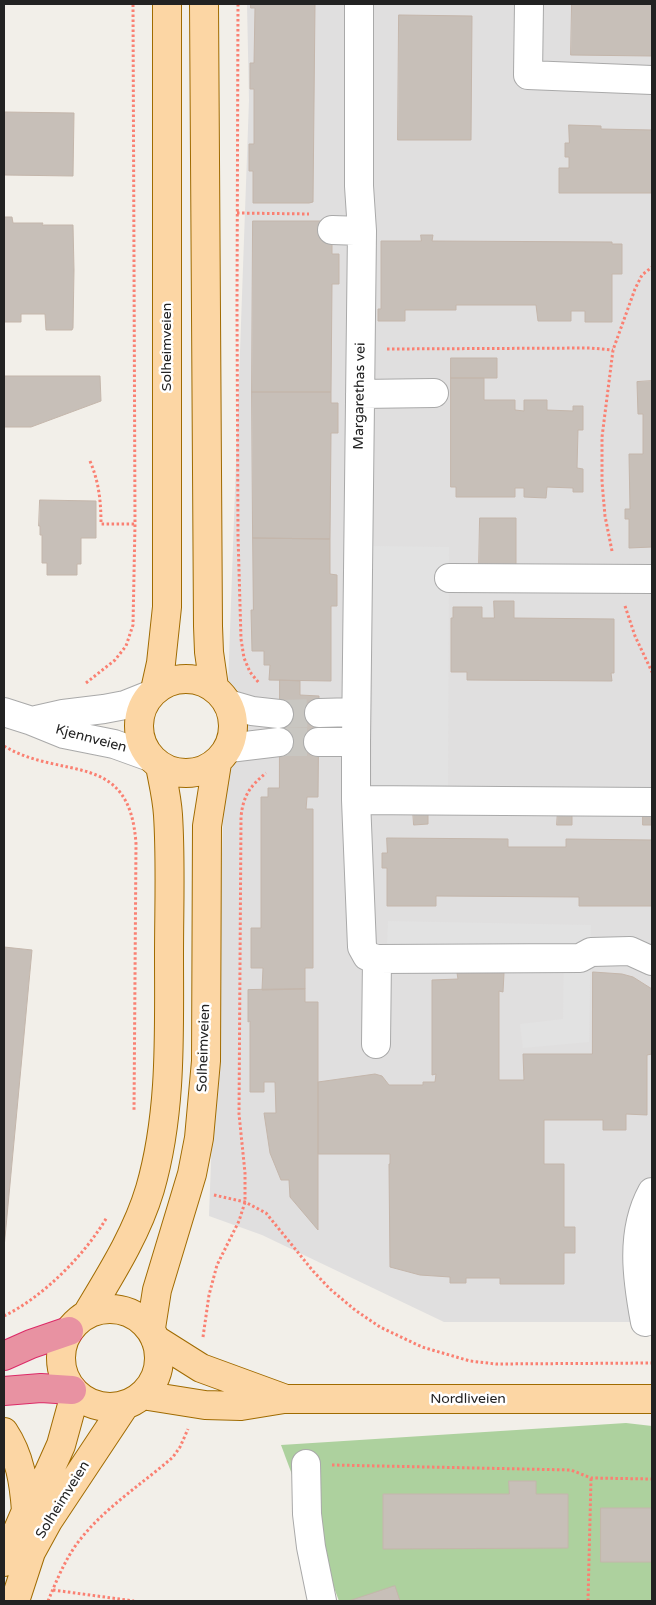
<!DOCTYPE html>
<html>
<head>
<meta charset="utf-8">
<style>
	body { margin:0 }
	#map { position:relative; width:656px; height:1605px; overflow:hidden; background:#f2efe9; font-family:"Varela Round",sans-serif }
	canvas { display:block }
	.frame { position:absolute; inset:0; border:5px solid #222; pointer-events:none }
</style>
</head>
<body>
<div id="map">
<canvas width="656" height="1605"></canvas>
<div class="frame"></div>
</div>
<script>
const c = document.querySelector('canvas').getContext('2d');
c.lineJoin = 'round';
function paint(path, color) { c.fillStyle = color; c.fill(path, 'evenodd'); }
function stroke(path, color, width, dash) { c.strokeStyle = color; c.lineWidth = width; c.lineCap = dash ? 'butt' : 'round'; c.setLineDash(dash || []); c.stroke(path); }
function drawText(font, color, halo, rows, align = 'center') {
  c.font = font + ' "Varela Round",sans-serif'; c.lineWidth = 5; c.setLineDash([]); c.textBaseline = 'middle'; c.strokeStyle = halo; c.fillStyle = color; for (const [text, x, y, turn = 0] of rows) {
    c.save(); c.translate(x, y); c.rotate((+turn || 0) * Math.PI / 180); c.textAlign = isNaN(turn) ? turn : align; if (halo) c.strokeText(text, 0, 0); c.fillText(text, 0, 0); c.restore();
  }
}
paint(new Path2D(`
	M247,4H652V1322H444L262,1235L209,1216L249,100Z`), '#e0dfdf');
paint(new Path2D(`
	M626,1423L652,1426V1601H339L281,1445Z`), '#add19e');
paint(new Path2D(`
	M373,546L449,547L448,790H372Z
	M388,921L591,925L589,1042L523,1048L520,1024L563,1019L564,944L387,948Z`), '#e2e2e2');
const building = new Path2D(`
	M251,4H315L313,202L309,203H253V171H249V144H254V89H250V63H254L255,8H251Z
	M572,4H652V56L571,55Z
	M399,15L472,16L471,140H398Z
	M4,112L74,113L73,176L4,175Z
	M569,125L601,126V129L652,130V193H559V168H569V157H565V143H569Z
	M4,217H12L13,223H43L42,225H73L74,270L73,328L72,330H46L45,314H21V322H4Z
	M253,221H332V254H339V284H332L331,392H252Z
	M421,235H433L432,241L612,242V244H622V274H612V322H585V311H571V321H538L536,305H456V310H405V321H378V309H381V241H421Z
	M451,358H497V378H451Z
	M4,376H100L101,401L31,427H4Z
	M451,378H484V400H515V410L524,411V400H547V410L573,411V406H583V430H578L577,468L583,469V492H573V488L547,487L546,498L524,497V488H515V497H456V487H451Z
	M652,381V547L629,548V519H625V509H630L629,454H643V414H638L637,382Z
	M252,392H331V403H338V433H331L330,539L253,538Z
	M40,500L96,501V538H81V564H77V575H47V563H42V535H40V526H39Z
	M480,518H516V569H479Z
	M253,538L330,539V574L337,575V606H331V681L269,680L270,665H264V651H252L251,610H253Z
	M494,601H514V618L614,619V673H611L612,681L467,680V672H451V618H453V607H482V618H494Z
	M280,680L300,681V695L319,696L318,797H307L306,809H313V968H305V989L262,990L263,968H251V928H261V797H268V788H279Z
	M413,810H428V824L414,825Z
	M558,810H572V825H557Z
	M643,810H652V825H643Z
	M387,838L508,839V847H566V839L652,840V906H579V897L436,896V906H387V868H382V853H387Z
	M4,947L32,950L4,1248Z
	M593,972L622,974L633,977L652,989V1054L647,1055V1115L626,1114V1130H603V1120H544V1164H564V1227H575V1253H564V1284H500V1278H466V1283H450V1277L420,1275L390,1267L389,1164H390V1154H318V1082L375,1074L382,1076L389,1085H423V1082H435L436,1074L432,1075V980L458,979L457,973H504L503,992L499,991V1080H524L523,1054H592Z
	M305,989V1002H318V1230L290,1197L289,1180H281L270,1153L264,1113H276L275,1082H264V1092H250V1021L248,1022V990Z
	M509,1481H536V1494H568V1548L383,1549V1494H509Z
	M601,1508H652V1562H601Z
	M395,1586L400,1601H349Z`);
paint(building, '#c7bfb8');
stroke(building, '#c4b6ab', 1);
stroke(new Path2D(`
	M279,714L319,713
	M279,742H318`), '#c8c6c1', 28, [28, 14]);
const minor = new Path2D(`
	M359,4V186L362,231L356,742V800L362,947L367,956L377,959L580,958L591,952L630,951L652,961
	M529,4L528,75L652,80
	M332,230L362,231
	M360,394L434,393
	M449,578L652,579
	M228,704L252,711L279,714
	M4,712L32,721L64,734L114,744L150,757
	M319,713L356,712
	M32,721L63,714L104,709L125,705L150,695
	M318,742H356
	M229,748L279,742
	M356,800L652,802
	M376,1044L377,959
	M645,1322C637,1279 630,1232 652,1192
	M306,1464L307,1514L311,1547L322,1601`);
const major = new Path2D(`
	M204,4L208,626L209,652L214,687
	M139 726a47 47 0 1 1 94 0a47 47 0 1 1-94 0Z
	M155,690L161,663L167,607V4
	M61 1358a49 49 0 1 1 98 0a49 49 0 1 1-98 0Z
	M87,1314C111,1274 137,1233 150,1189C172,1113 169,1033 169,955C169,908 171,861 168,815C167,798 163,782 160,766
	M151,1328L157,1290L192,1174L199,1138L206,1061L207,826L217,763
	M155,1339L201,1368L283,1398
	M142,1395L205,1405L241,1406L284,1399H652
	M4,1432C20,1456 24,1483 26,1511
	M4,1562L26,1511L48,1474L61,1445L75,1394
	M15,1601L31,1552L48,1521L125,1405`);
const highway = new Path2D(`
	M4,1356L31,1344L69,1331
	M4,1391L41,1388L72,1390`);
stroke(minor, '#a9a9a9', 30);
stroke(major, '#a06b00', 30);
stroke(highway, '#dc2a67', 30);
stroke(new Path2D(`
	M238,4L237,307L238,536L241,639L244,658L250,672L259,683
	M237,213L309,214
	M387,349L590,348L613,350
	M90,461C99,482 101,502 101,524H135
	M612,551L605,516L602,482V437L613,350L635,289L642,275L652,267
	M625,606L635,636L652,672
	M86,683L115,660L126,646L133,625L135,524L133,4
	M4,746C62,781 130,749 136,844L134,1111
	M214,1195L245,1202L266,1213L313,1271L330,1289L355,1310L380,1327L422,1347L470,1361L496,1364L652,1363
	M4,1316C43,1297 85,1255 107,1217
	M203,1337L209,1295L217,1265L239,1221L245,1202V1173L239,1114L241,817C243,796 250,786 266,773
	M332,1465L571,1470L591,1478L652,1479
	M53,1590L134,1601
	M48,1601C56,1582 64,1562 76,1545C101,1510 141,1485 173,1457L180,1447L188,1429
	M588,1601L591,1478`), '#fa8072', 3, [2.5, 2.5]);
stroke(minor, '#fff', 28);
stroke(major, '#fcd6a4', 28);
stroke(highway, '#e892a2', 28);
drawText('14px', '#222', '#fff', [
	["Solheimveien",167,347,-90],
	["Margarethas vei",360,396,-89],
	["Kjennveien",91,739,15],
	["Solheimveien",204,1048,-88],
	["Nordliveien",468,1399],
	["Solheimveien",63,1500,-58]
]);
</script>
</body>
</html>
